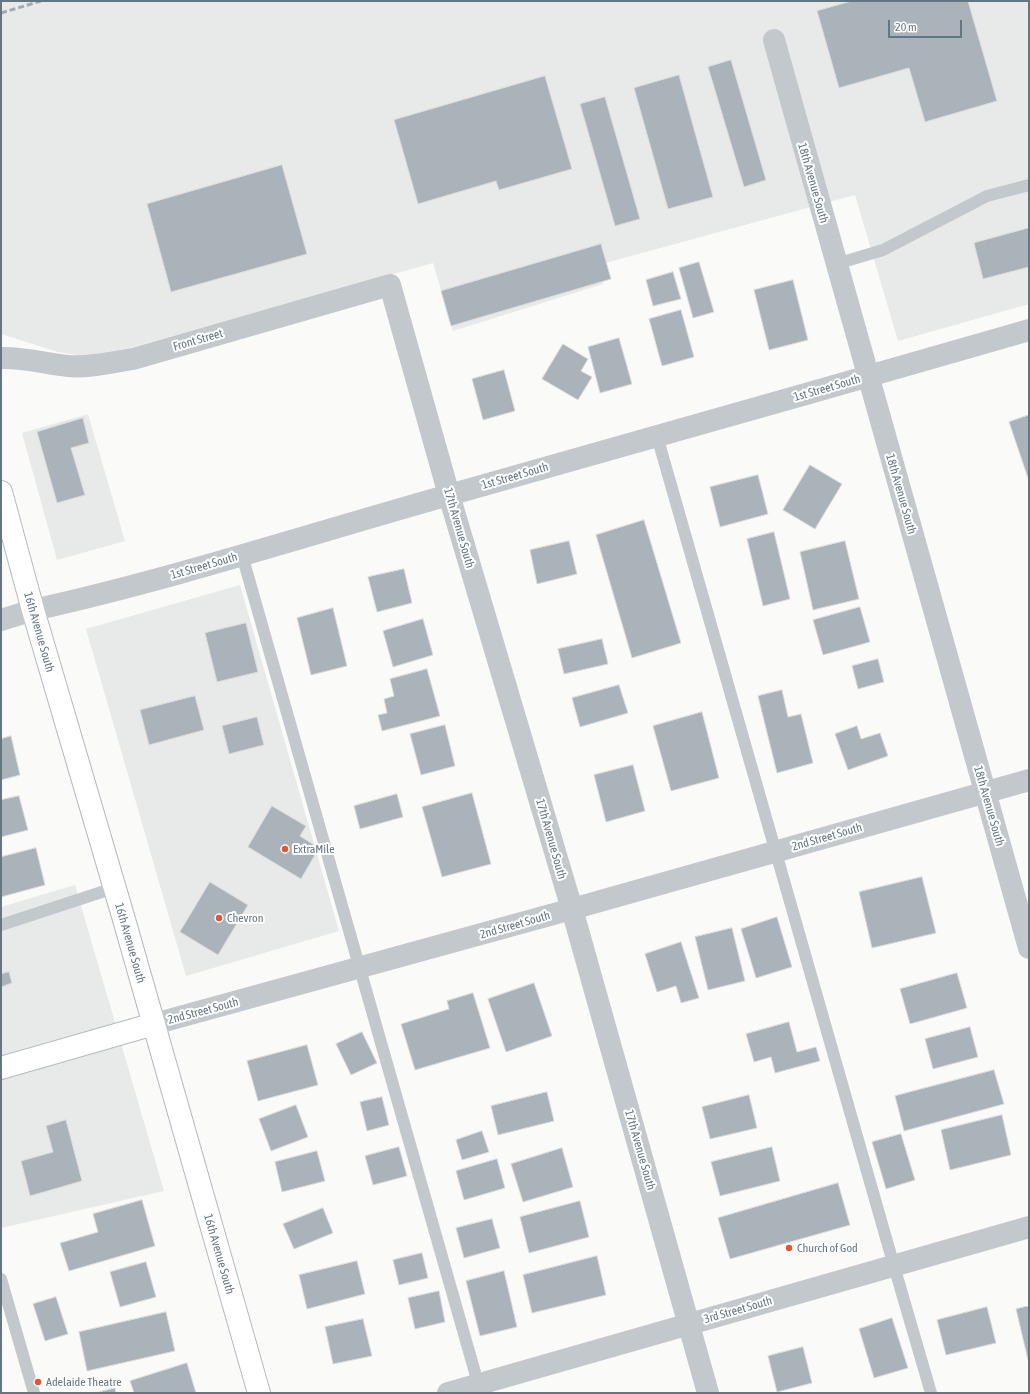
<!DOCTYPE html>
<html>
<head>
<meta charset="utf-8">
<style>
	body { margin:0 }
	#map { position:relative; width:1030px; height:1394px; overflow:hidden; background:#fafaf8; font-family:"Asap Condensed",sans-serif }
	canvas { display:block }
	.frame { position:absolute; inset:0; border:2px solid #657683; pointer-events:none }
	.scale { position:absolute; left:888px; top:20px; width:74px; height:18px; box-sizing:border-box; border:2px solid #657683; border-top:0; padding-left:5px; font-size:12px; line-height:14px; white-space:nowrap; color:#657683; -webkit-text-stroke:3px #fff; paint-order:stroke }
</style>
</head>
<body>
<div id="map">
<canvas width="1030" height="1394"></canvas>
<div class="frame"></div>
<div class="scale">20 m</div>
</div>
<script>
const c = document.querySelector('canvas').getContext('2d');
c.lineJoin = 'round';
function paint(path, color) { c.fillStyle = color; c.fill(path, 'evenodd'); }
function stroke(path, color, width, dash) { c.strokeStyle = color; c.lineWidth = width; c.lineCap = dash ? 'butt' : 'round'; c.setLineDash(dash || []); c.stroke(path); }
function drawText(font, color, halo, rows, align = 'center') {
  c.font = font + ' "Asap Condensed",sans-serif'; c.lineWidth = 4; c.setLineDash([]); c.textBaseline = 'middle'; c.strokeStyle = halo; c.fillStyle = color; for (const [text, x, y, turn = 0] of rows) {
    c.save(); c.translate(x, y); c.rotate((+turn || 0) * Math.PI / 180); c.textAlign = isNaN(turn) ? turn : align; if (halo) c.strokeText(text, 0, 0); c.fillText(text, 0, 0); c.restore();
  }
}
paint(new Path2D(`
	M1,1H1029V304L898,341L855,195L598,265L603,284L453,331L433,263L119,351L83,356L58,352L1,334Z
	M88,414L125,541L57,560L22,433Z
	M240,585L339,931L186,976L86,629Z
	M75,885L164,1191L1,1228V907Z`), '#e8e9e9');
const building = new Path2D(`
	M852,1H968L997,101L925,122L909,68L839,88L817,11Z
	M731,60L766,180L744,187L708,67Z
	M679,75L713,197L668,209L634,88Z
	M545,76L572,169L499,190L496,181L418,204L394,120Z
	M605,97L640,219L615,226L580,104Z
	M282,165L307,254L171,292L147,204Z
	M1029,228V267L983,279L974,243Z
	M601,244L611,279L451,326L441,291Z
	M699,262L714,312L693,318L679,268Z
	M673,272L681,299L653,306L646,280Z
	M793,280L808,340L769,350L754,290Z
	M681,310L694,357L662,366L649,319Z
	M619,338L632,384L600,393L588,347Z
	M563,344L588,359L581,371L592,377L578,400L542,379Z
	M504,370L515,411L483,420L472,379Z
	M1029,415V481L1009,422Z
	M83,418L89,443L71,448L85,495L57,503L37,432Z
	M810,465L842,484L815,529L783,510Z
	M758,475L768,514L720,527L710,487Z
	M644,520L681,643L632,658L596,535Z
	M774,532L790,599L763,606L747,539Z
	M569,541L577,574L537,584L530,550Z
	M845,541L859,599L813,610L800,552Z
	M404,569L412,603L377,612L368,577Z
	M860,607L870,642L823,655L813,620Z
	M333,608L347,666L311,675L297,618Z
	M423,619L433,655L393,667L383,631Z
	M246,623L258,672L217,682L205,633Z
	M602,639L608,664L564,674L558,649Z
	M878,659L884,682L858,689L852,666Z
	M427,669L440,716L382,731L378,715L387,713L384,699L394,696L390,679Z
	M619,685L628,713L580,727L572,698Z
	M782,690L788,717L801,714L813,763L777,773L758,696Z
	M195,696L204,730L149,745L140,710Z
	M702,712L719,778L671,791L653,726Z
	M257,717L264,745L229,754L222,726Z
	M445,725L455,766L421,775L410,734Z
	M857,726L861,739L880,733L888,756L848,770L835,734Z
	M11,736L20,775L1,780V739Z
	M633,765L645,811L606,822L594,775Z
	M472,793L491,864L442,877L422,807Z
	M397,794L403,817L360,829L354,806Z
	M19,796L28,830L1,837V800Z
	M272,806L306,826L300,836L319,848L301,879L248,847Z
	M36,848L45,885L1,897V857Z
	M922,877L936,933L872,948L859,892Z
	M210,882L248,905L218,955L180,932Z
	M777,917L792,967L756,978L741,929Z
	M732,928L745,981L708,990L695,937Z
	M681,942L699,998L681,1003L676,986L657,992L645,954Z
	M9,972L12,983L1,987V974Z
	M957,973L967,1008L910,1024L900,989Z
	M534,983L552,1036L506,1052L488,999Z
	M473,993L490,1048L415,1070L401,1024L449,1009L447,1001Z
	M789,1022L797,1052L816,1047L820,1061L775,1073L771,1057L754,1062L746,1034Z
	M970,1027L978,1057L933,1069L925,1039Z
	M362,1032L377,1063L351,1075L336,1044Z
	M307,1045L318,1085L258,1101L247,1061Z
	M994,1070L1004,1104L904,1131L895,1096Z
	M547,1092L554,1121L498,1135L491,1106Z
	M749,1095L757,1128L710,1139L702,1107Z
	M382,1097L389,1125L367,1131L360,1102Z
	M296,1105L308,1137L271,1151L259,1119Z
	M1002,1115L1011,1155L950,1170L941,1130Z
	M66,1120L82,1181L30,1196L21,1161L53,1152L46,1126Z
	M482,1131L489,1152L462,1160L456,1140Z
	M901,1134L915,1180L886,1189L872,1142Z
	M399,1147L407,1176L373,1185L365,1156Z
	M772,1147L780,1181L720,1196L711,1162Z
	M562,1148L573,1187L523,1202L511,1164Z
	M317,1151L325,1181L282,1192L275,1162Z
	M497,1159L505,1188L464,1200L456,1171Z
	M838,1183L850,1225L730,1259L718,1218Z
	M142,1200L155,1246L69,1271L60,1243L98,1232L93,1214Z
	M580,1201L589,1237L529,1253L520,1217Z
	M323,1208L333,1233L294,1249L283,1224Z
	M492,1219L500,1248L464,1258L456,1228Z
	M422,1253L428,1278L399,1285L393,1260Z
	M597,1256L606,1295L532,1313L523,1275Z
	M357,1261L365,1294L307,1309L299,1275Z
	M146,1262L156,1297L120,1307L110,1272Z
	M504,1271L517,1327L480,1336L466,1281Z
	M439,1291L445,1322L415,1329L408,1298Z
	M56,1297L68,1334L45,1341L33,1304Z
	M1029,1306V1359L1028,1360L1016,1309Z
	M987,1307L996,1343L946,1355L937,1320Z
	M166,1312L175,1351L87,1371L79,1332Z
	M892,1318L908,1368L874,1378L859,1329Z
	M363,1319L372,1356L333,1364L325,1327Z
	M803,1347L812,1383L777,1392L768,1356Z
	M187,1363L196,1393H134L130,1381Z
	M115,1388L116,1393H95Z`);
paint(building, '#aab3b9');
stroke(building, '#dcdcda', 1);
const secondary = new Path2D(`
	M1,492L33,610L123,916L259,1393
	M1,1068L154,1024`);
stroke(secondary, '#b3babf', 24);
stroke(new Path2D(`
	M836,264L883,250L987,196L1029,185
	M657,436L894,1266L931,1393
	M242,555L480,1390
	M1,925L114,888
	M1,1279L34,1393`), '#c3c8cc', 12);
stroke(new Path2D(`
	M774,40L1029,948
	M1,358C24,357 46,364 68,366C87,368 114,362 133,359L390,285L449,495L572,909L708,1393
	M33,610C173,579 310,534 449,495C642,440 836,386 1029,330
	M448,1393L1029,1227`), '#c3c8cc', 22);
stroke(new Path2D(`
	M1,620L33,610
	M154,1024L572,909L1029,780`), '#c3c8cc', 22);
stroke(secondary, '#fff', 22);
stroke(new Path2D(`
	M1,13L41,1`), '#a2aab0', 3, [6, 3]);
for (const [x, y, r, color] of [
	[285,849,4,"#e4572e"],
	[219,918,4,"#e4572e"],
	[789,1248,4,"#e4572e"],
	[38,1382,4,"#e4572e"]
]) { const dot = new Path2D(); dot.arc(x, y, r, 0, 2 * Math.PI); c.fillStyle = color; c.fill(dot); stroke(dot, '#fff', 1.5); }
drawText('12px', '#657683', '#fff', [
	["18th Avenue South",813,183,74],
	["Front Street",198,340,-16],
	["1st Street South",827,388,-16],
	["1st Street South",515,476,-16],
	["18th Avenue South",901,494,74],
	["17th Avenue South",459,528,74],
	["1st Street South",204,566,-16],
	["16th Avenue South",39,632,74],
	["18th Avenue South",989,806,74],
	["2nd Street South",827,837,-16],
	["17th Avenue South",551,839,74],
	["2nd Street South",515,925,-16],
	["16th Avenue South",130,943,74],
	["2nd Street South",203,1011,-15],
	["17th Avenue South",640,1150,74],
	["16th Avenue South",219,1254,74],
	["3rd Street South",738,1310,-16]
]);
drawText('12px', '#657683', '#fff', [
	["ExtraMile",293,849],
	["Chevron",227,918],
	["Church of God",797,1248],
	["Adelaide Theatre",46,1382]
], 'left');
</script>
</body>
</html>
